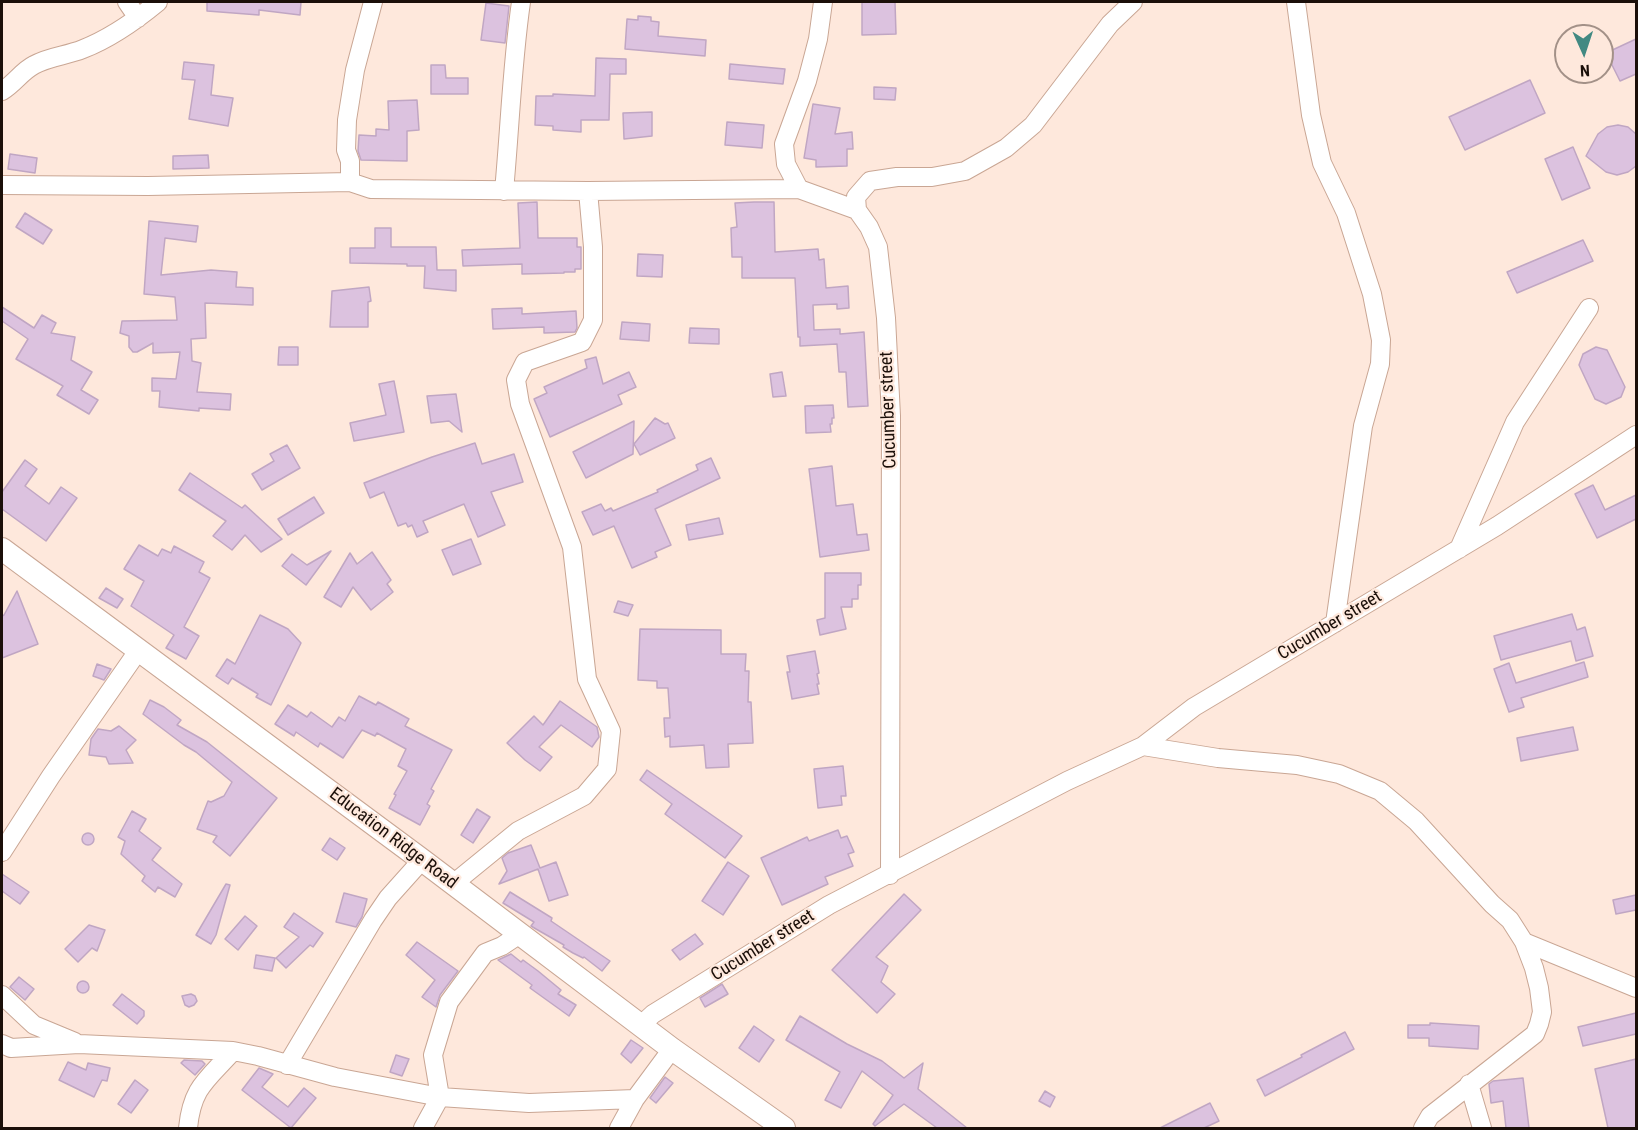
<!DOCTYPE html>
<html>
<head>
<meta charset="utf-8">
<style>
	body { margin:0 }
	#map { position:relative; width:1638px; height:1130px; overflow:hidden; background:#fee8dc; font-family:"Roboto Condensed",sans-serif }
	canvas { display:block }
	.frame { position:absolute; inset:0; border:3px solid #1b0f09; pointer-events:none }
	.north { position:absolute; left:1554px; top:24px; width:60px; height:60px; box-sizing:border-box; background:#fee8dc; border:2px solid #a39188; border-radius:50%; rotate:177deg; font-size:16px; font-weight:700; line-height:24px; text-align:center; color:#1b0f09 }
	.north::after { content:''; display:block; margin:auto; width:21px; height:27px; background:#428982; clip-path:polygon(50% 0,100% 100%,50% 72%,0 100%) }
</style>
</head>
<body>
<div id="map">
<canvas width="1638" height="1130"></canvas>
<div class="frame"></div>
<div class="north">N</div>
</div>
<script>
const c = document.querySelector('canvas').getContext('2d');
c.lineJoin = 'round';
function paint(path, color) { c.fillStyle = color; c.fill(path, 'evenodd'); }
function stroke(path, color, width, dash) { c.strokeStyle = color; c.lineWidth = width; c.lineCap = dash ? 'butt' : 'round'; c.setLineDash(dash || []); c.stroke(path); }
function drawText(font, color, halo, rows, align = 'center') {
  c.font = font + ' "Roboto Condensed",sans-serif'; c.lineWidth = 4.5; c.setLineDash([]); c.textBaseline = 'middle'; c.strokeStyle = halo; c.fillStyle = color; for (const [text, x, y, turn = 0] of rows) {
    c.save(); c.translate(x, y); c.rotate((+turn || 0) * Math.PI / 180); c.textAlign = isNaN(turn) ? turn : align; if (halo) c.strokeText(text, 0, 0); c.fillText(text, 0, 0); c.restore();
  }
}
const building = new Path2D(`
	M207,2H301L300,15L259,10V15L207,11Z
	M862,2H895L896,34L862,35Z
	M486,3L509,6L505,43L481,40Z
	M638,16L651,17V21L659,22L658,36L706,40L705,56L625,49L627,19L638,20Z
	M1636,39V74L1620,81L1606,53Z
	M596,58L626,59V74H610L609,120H581V132L553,130V126L535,125L536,96H553V94L595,96Z
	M184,62L214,65L211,95L233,98L228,126L189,119L195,80L182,79Z
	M730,64L785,69L783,84L729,79Z
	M431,65H445L446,78H468V94H431Z
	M1530,80L1545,113L1465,150L1449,117Z
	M874,87L896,88L895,100L874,99Z
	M417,100L419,130L407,131V161L361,160L358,151L359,135L376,136V129L389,130L388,101Z
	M813,104L840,108L835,134L852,132L853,149H847V166L816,167V160L804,158Z
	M652,112V136L624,139L623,113Z
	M727,122L764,125L762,148L725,145Z
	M1618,125L1628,127L1636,134V166L1628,172L1617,175L1606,172L1586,156L1598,134L1607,127Z
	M1573,147L1590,188L1562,200L1545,159Z
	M10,154L37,158L35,173L8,169Z
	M208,155L209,168L173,169V156Z
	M537,202L538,238H577V247H581V269H575V272H564V273L522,274V264L463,266L462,250L520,248L518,203Z
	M754,202H774L775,252L818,249L819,260L824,259L826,288L848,286L849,308L837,309V304L813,305L814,330L840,329V334L864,332L868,406L848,407L846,372H839L837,344L800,346V337H798L795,278H742V257H732L731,228L737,227L735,203Z
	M25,213L52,230L43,244L16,227Z
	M149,221L198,226L196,242L165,238L161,275L211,270L237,272L236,287L253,288V305L205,303L206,338L191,339L192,361L201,363L197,392L231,394L230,410L199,408V411L159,407L160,391H152V378L176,379L180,352L153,353V343L137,352H133L129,347V336L120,333L122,321L177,320L175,297L144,294Z
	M375,228H391V247H436L437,270H456V291L424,288L425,266H407V264L350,263V248H375Z
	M1583,240L1593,261L1517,293L1507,272Z
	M638,254L663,255L662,277L637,276Z
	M369,287L371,301L368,302V327H330L332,291Z
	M2,307L34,328L42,315L56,323L51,333L75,337L71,360L92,372L81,390L98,400L89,414L57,395L63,386L16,359L28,339L2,321Z
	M522,308V314L576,311L577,328L575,332L544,333V327L493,329L492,309Z
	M622,322L650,324L649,341L620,339Z
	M690,328L719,329V344L689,343Z
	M279,347H298V365H278Z
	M1596,347L1607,350L1625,387L1621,397L1606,404L1595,399L1579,365L1583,354Z
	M596,357L603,384L629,372L636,387L618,395L622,404L550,437L534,399L547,393L544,387L587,368L585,360Z
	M782,372L786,396L773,397L770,374Z
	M394,381L404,432L354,441L350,423L386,415L379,384Z
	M456,394L462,432L449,421L431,423L427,396Z
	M833,405L834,418H832V424H830L831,432L806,433L805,406Z
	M655,418L665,424L668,423L675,438L640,455L634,444Z
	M634,421L633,454L586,478L573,452Z
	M475,443L482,464L514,454L523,482L491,492L505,525L478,537L464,504L423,521L428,532L417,537L412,525L408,527L406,523L398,526L384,492L370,498L364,483L432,457Z
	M287,445L300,468L262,490L252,474L274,461L270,454Z
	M711,458L720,478L655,509L671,545L655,552L657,557L632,568L614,526L593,535L582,512L601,504L605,511L611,508L613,511L658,492L657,490L698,470L696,465Z
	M25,460L37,469L25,486L49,504L61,487L77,498L46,541L2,509V492Z
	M832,466L836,506L853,504L857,535L867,534L869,550L820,557L809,469Z
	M190,473L242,508L245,505L282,539L261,552L245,535L232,550L213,536L226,521L179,490Z
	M1593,485L1605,510L1636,495V519L1597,538L1575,494Z
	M314,497L324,513L288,535L278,519Z
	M719,518L723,534L689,540L686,525Z
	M471,539L481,564L453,575L442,550Z
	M139,545L158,556L162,549L171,553L174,546L204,562L199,572L210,578L184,627L199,636L186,659L166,648L174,635L131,606L144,581L124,569Z
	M331,551L306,585L282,566L292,554L307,565Z
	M372,552L391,580L387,584L393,592L371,610L353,587L341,607L324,597L350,553L357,564Z
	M825,573H861V585H858V599H852V607H841L846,629L820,635L817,620L825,618Z
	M106,588L123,599L117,608L99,598Z
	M17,591L38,644L2,658V616L4,615Z
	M618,601L633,605L628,616L614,612Z
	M1572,614L1577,630L1585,627L1593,656L1576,661L1571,641L1501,660L1494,636Z
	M260,615L288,629L301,643L271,705L256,697L258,694L232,678L228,684L216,676L227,659L235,664Z
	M640,629L721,630V654H746L745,671H749L748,702H751L753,743L728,744L729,767L706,768L704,745L670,747V736L665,737L664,718H670L668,688H657V681L638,680Z
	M815,651L819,673L817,674L819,684H817L819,694L792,699L787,672H790L787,656Z
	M1584,662L1588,677L1521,698L1524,707L1509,712L1494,669L1509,663L1516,683Z
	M97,664L111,669L104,680L93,676Z
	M359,696L376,705L378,702L409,719L405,726L452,750L431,789L434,791L427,804L430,806L420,825L389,808L396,795L394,794L407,771L398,766L406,749L377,733L375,736L362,730L343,758L320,743L318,747L296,732L294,736L275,724L288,705L307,717L311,712L332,727L339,717L345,721Z
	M150,700L164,707L181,720L177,725L207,742L277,798L230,856L213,842L217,836L197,829L208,801L211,802L224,796L232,782L196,752L184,745L143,714Z
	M560,701L597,727L599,737L592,747L561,725L539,747L552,757L540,771L525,760L507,743L534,716L543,725Z
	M119,726L136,740L126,750L133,763L109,764L106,757L89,755L91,739L98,729L111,731Z
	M1573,727L1578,750L1521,761L1517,738Z
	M843,766L846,796H841L842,805L818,808L814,769Z
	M647,770L742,836L725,858L665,814L672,804L640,780Z
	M477,809L490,817L473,843L461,835Z
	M132,811L146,819L139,831L161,848L152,860L182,884L175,897L158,887L155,892L142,881L145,876L121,854L125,841L118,837Z
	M838,830L841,838L847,836L854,852L848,854L853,866L825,877L828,884L782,905L761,858L807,837L809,841Z
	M82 839a6 6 0 1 1 12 0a6 6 0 1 1-12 0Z
	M330,838L345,848L337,860L322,850Z
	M531,845L540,868L556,862L568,895L549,901L538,869L499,884L507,871L502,858L508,853Z
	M728,862L749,876L723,915L702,901Z
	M2,874L29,892L20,904L2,891Z
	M226,884L230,885L216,935L211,944L196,935Z
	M510,892L552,918L551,921L610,961L602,971L584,957L583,958L573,953L563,947L564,945L536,929L531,926L534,922L503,903Z
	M344,893L367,899L362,917L356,927L336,922Z
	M904,894L921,910L876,957L888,966L881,982L895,994L877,1013L832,970Z
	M1636,895V910L1616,914L1613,900Z
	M294,913L323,933L313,947L310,945L286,968L276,958L299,937L284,927Z
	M245,916L257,926L238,950L225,939Z
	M89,925L105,930L97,951L92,948L78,962L65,949Z
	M695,934L703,944L680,960L672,950Z
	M417,942L458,971L440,995L436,1007L422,997L435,980L406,955Z
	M511,954L521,962L523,960L538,971L561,990L558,994L576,1005L569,1016L530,988L532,985L498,960Z
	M256,955L275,958L272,971L254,968Z
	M19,977L34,989L25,1000L10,987Z
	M77 987a6 6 0 1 1 12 0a6 6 0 1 1-12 0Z
	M722,984L728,994L705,1007L700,998Z
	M122,994L144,1011V1016L137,1024L113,1005Z
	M191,994L195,996L197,1001L194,1005L189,1007L185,1005L182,996Z
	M1636,1013V1034L1583,1046L1578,1027Z
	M800,1016L847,1044L882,1061L904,1078L923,1063L918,1089L967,1128H937L904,1104L875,1126L873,1124L893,1095L862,1071L841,1108L825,1100L840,1072L786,1040Z
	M1430,1023L1479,1026L1478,1049L1429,1046V1038H1408V1025H1430Z
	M754,1026L774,1040L759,1062L739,1048Z
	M1345,1032L1354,1049L1265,1096L1257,1080L1302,1057L1301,1055Z
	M631,1040L643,1048L631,1063L621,1054Z
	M396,1055L409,1059L402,1076L390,1072Z
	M1636,1059V1128H1608L1595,1069Z
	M184,1060L202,1061L205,1064L195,1075L181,1063Z
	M68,1062L86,1070L88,1063L110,1068L107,1081L102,1080L94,1097L59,1080Z
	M259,1068L273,1074L262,1087L288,1107L304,1088L316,1098L291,1128L242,1090Z
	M665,1077L673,1083L656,1103L650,1098Z
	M1523,1078L1529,1128H1506L1503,1101L1491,1103L1489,1084L1493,1081Z
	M135,1080L148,1090L131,1113L118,1104Z
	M1045,1091L1055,1097L1050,1107L1039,1101Z
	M1210,1103L1219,1121L1204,1128H1160Z`);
paint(building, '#dcc2df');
stroke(building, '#c0a6c3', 1.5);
const minor = new Path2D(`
	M127,2L138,18
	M823,2L818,39L807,81L784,144L786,164L799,189L857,210L869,227L878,247L886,318L891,416L890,875
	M1296,2L1311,115L1322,163L1346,213L1372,294L1381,340L1380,364L1363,426L1335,623
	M2,91C14,84 22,71 34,65C50,56 66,56 83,49C111,38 135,21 158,2
	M350,182V161L346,150L347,120L355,70L373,2
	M2,185L148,186L350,182L371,189L588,191L799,189
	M504,191C510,127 512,64 521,2
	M857,210L856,197L870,181L897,177H932L965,171L1006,148L1033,125L1110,24L1133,2
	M1459,549L1515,422L1589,308
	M1143,746L1218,758L1297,765L1339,774L1380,791L1416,821L1492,904L1510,920L1524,942L1534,968L1539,988L1542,1012L1539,1024L1535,1034L1430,1116L1423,1128
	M2,852L51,776L138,651
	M453,884L518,831L584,796L607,769L611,731L587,679L572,547L520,404L516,380L525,362L582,342L593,320V247L588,191
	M1524,942L1636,988
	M2,995L34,1025L75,1042
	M641,1025L653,1014L829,905L1067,781L1143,746L1194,707L1497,526L1636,435
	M2,1044L11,1048L79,1044L233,1051
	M287,1065L373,920L388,898L422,860
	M1469,1084L1482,1128
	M188,1128C192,1087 207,1080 233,1051L258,1056L335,1077L440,1097L529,1103L635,1099
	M423,1128L440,1097L433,1055L449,1002L485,953L502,946L520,934
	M619,1128L635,1099L672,1049`);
const major = new Path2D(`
	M2,549L422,860L672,1049L784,1128`);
stroke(minor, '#c9a694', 20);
stroke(major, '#c9a694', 24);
stroke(minor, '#fff', 18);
stroke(major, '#fff', 22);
drawText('18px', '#1b0f09', '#fee8dc', [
	["Cucumber street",889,410,-92],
	["Cucumber street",1330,626,-31],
	["Education Ridge Road",393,839,37],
	["Cucumber street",763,946,-32]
]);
</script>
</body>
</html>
